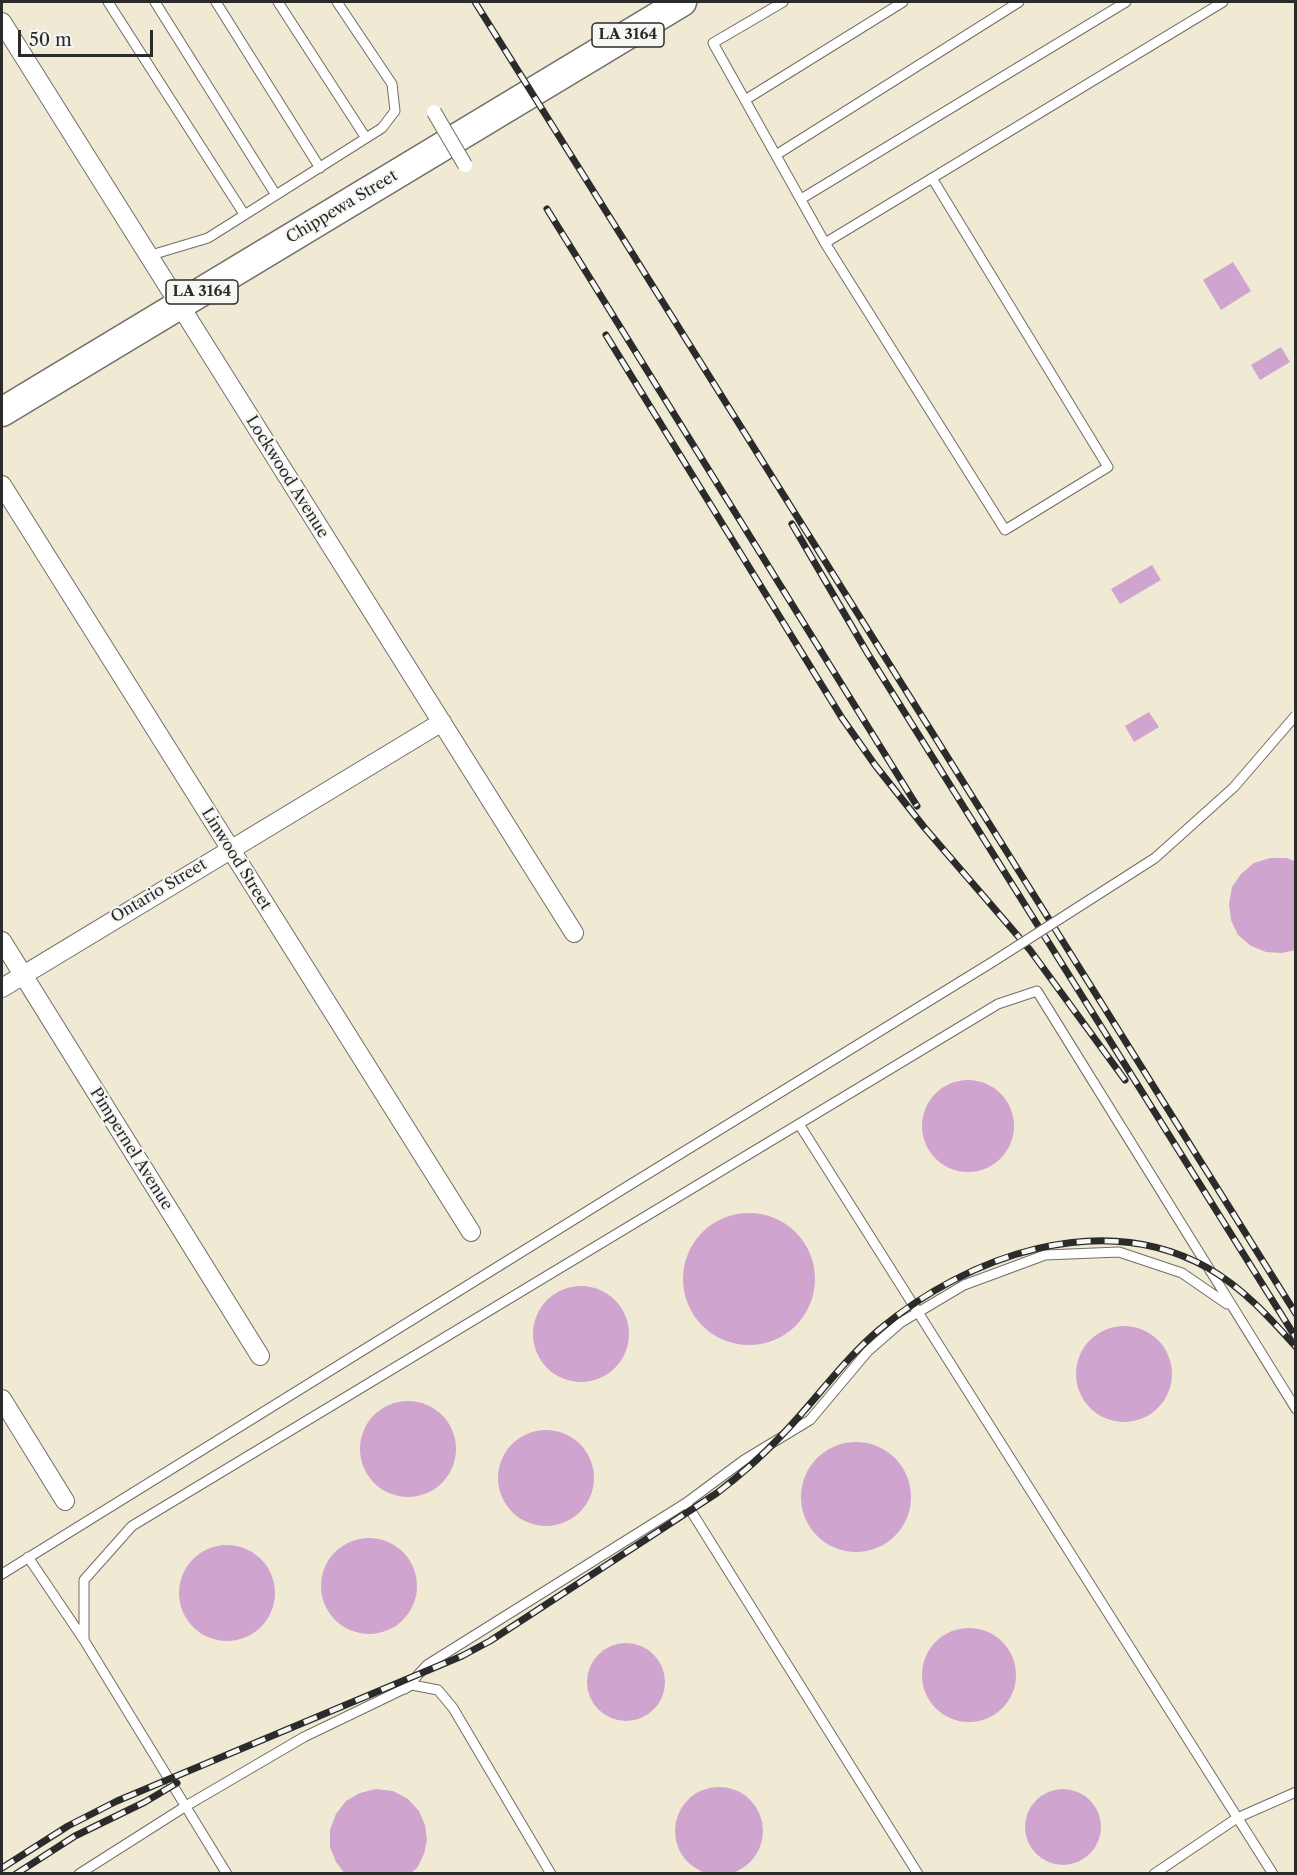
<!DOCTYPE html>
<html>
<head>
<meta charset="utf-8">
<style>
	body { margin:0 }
	#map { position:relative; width:1297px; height:1875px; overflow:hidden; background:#f0e9d3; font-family:"Libre Caslon Text",serif }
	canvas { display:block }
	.frame { position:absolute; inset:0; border:3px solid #2b2b2b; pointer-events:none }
	.scale { position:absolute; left:18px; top:30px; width:135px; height:27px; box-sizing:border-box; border:3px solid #2b2b2b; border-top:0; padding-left:8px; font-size:18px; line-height:21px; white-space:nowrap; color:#2b2b2b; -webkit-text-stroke:4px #f6f6f2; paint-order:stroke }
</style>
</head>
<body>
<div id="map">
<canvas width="1297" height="1875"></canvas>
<div class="frame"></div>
<div class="scale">50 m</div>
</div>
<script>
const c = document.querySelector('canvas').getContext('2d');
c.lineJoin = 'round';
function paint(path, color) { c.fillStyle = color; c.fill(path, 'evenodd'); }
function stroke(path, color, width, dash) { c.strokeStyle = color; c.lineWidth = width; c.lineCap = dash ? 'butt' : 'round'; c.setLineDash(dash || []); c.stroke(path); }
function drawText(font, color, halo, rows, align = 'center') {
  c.font = font + ' "Libre Caslon Text",serif'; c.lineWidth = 4.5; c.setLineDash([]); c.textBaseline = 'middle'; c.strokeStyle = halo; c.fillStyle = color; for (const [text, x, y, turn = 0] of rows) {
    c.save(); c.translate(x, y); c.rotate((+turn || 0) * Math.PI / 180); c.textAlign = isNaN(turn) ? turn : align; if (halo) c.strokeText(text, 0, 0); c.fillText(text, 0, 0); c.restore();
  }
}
paint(new Path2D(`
	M1233,262L1251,291L1221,310L1203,280Z
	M1281,347L1290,362L1260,380L1251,365Z
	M1152,565L1161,580L1120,604L1111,589Z
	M1149,712L1159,727L1134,742L1125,726Z
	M1270,858H1287L1296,862V950L1282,953L1266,952L1251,946L1238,935L1231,920L1229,904L1232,887L1241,874L1254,863Z
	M922 1126a46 46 0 1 1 92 0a46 46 0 1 1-92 0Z
	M683 1279a66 66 0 1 1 132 0a66 66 0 1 1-132 0Z
	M533 1334a48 48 0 1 1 96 0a48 48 0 1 1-96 0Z
	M1076 1374a48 48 0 1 1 96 0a48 48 0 1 1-96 0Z
	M360 1449a48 48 0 1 1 96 0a48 48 0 1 1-96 0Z
	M498 1478a48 48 0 1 1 96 0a48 48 0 1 1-96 0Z
	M801 1497a55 55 0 1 1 110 0a55 55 0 1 1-110 0Z
	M321 1586a48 48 0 1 1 96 0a48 48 0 1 1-96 0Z
	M179 1593a48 48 0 1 1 96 0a48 48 0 1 1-96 0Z
	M922 1675a47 47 0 1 1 94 0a47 47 0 1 1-94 0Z
	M587 1682a39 39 0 1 1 78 0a39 39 0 1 1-78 0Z
	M675 1831a44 44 0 1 1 88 0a44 44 0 1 1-88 0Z
	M1025 1827a38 38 0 1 1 76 0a38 38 0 1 1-76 0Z
	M376,1789L393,1791L408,1799L419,1811L425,1825L427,1840L424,1854L417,1868L410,1874H345L336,1862L330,1847V1830L336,1814L346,1801L360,1793Z`), '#cfa5cf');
const service = new Path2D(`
	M108,2L244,214
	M155,2L276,195
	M216,2L320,168
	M278,2L366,138
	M783,2L713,43L825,243L1005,530L1108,467L932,178
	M745,100L903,2
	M776,155L1019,2
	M801,199L1126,2
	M825,243L1223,2
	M148,256L208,238L382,128L395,111L392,84L337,2
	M799,1124L1273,1874
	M686,1503L918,1874
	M28,1557L84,1640
	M2,1574L628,1186
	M405,1689L427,1665L686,1503L744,1460L810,1420L868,1351L900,1323L964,1285L1045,1255L1119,1252L1182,1273L1227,1304
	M79,1874L186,1806L304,1737L412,1685L438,1690L453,1708L551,1874
	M227,1874L84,1640V1580L132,1526L998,1004L1037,991L1296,1409
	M1154,1874L1237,1818L1296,1792`);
const minor = new Path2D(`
	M2,22L574,933
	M2,485L471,1232
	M2,941L260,1356
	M2,988L442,722
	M2,1399L65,1501`);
const primary = new Path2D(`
	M2,412L682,2`);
stroke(service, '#706e66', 11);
stroke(minor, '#706e66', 20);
stroke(primary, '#706e66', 31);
stroke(service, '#fff', 9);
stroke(minor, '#fff', 18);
stroke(primary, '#fff', 28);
const rail = new Path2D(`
	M475,2L1296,1314
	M547,209L917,806
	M606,335L842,718L875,765L924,827L1030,950L1125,1080
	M792,524L868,654L1296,1338
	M2,1868L68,1826L117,1801L462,1656L490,1641L717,1493C739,1476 759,1459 778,1439C813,1404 842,1361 880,1329C968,1256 1101,1208 1208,1268C1243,1288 1269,1317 1296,1347
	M16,1874L75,1836L145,1802L177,1783`);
stroke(rail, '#2b2b2b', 7);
stroke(rail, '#f6f6f2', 4.5, [14]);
const serviceBridge = new Path2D(`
	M628,1186L994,961L1155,858L1234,787L1296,715`);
const pedestrianBridge = new Path2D(`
	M434,112L465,165`);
stroke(serviceBridge, '#706e66', 11, []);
stroke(pedestrianBridge, '#706e66', 16, []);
stroke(serviceBridge, '#fff', 9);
stroke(pedestrianBridge, '#fff', 14);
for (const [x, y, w] of [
	[628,35,72],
	[202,292,72]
]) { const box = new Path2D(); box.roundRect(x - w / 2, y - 12, w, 24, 4.5); c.fillStyle = '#f6f6f2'; c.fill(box); stroke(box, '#2b2b2b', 1.5); }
drawText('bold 15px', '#2b2b2b', null, [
	["LA 3164",628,35],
	["LA 3164",202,292]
]);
drawText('16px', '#2b2b2b', '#f6f6f2', [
	["Chippewa Street",342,207,-31],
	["Lockwood Avenue",287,477,58],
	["Linwood Street",236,859,58],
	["Ontario Street",159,891,-31],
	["Pimpernel Avenue",131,1149,58]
]);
</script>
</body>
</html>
